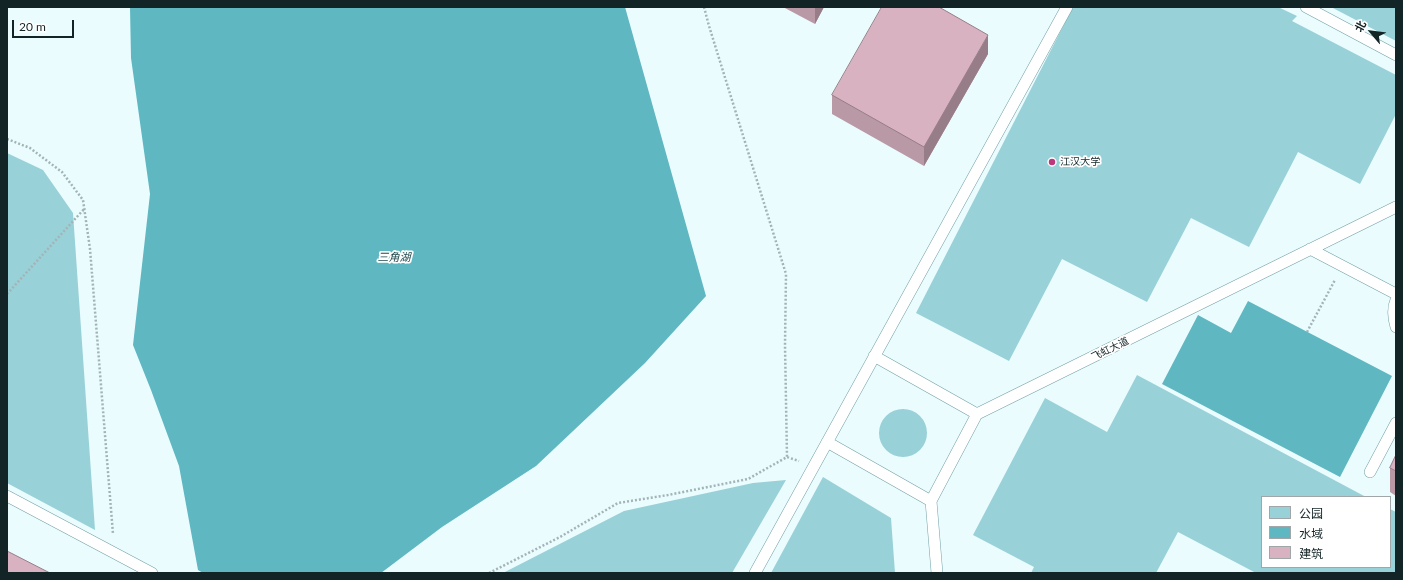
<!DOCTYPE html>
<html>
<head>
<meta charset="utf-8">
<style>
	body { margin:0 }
	#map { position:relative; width:1403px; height:580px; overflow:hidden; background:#eafcfe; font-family:Lato,"Noto Sans SC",sans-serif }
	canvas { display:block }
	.frame { position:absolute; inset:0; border:8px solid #132427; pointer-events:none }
	.legend { position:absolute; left:1261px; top:496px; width:130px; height:72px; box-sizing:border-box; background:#fff; border:1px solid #a1a7a9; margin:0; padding:5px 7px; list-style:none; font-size:12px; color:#132427 }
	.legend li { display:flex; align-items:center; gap:8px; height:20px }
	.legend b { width:20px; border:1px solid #a1a7a9 }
	.north { position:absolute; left:1351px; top:12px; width:40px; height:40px; -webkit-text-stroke:3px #fff; paint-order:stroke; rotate:298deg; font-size:11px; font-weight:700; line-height:16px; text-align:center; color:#132427 }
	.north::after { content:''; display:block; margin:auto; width:14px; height:18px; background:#132427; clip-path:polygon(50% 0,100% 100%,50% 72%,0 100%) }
	.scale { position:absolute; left:12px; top:20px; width:62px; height:18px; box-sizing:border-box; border:2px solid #132427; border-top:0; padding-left:5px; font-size:12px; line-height:14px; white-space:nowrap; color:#132427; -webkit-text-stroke:3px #fff; paint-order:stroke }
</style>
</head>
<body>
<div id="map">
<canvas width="1403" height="580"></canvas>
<div class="frame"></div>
<ul class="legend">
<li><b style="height:11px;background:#99d1d8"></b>公园</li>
<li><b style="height:11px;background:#5fb7c2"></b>水域</li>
<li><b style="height:11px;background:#d8b2c1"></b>建筑</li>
</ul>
<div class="north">北</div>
<div class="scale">20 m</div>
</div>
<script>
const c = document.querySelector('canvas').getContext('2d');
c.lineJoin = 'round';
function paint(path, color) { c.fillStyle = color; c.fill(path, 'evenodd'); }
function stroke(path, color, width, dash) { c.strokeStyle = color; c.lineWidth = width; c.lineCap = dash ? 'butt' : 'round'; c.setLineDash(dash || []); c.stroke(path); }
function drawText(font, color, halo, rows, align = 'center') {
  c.font = font + ' Lato,"Noto Sans SC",sans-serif'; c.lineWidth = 3.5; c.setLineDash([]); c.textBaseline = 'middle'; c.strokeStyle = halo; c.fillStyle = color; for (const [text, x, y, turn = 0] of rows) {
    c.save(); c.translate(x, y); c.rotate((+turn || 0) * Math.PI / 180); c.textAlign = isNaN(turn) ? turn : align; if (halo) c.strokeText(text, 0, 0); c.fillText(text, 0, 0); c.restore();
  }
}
paint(new Path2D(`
	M1073,7H1278L1297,16L1292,21L1396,75V114L1360,184L1298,152L1249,247L1191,218L1147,302L1062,259L1009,361L916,313Z
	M1331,7H1396V41Z
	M7,153L43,170L73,213L95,530L7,483Z
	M1137,375L1366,497H1262V567H1390V509L1396,512V573H1256L1178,532L1156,573H1031L1034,567L973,535L1045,398L1107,432Z
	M879 433a24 24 0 1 1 48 0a24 24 0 1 1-48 0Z
	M823,477L891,518L895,573H771Z
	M786,480L732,573H503L624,511L753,483Z`), '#99d1d8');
paint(new Path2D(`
	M130,7H625L706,296L645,363L536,466L442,527L381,573H203L198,570L179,466L151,390L133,345L150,194L131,58Z
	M1248,301L1392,376L1340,477L1162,384L1198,315L1231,333Z`), '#5fb7c2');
const service = new Path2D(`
	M1306,7L1396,55
	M1310,249L1396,294
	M1396,300C1392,309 1393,317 1396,327
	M874,356L977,414
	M827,442L931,501
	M1370,472L1396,423
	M7,496L152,573
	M755,573L1067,7
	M937,573L931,501L977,414L1396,207`);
stroke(service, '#739fa5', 12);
stroke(new Path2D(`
	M704,7L709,26L786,274L785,345L787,457
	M7,139L30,148L62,172L83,200L90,249L113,534
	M7,294L85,208
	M1307,332L1335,280
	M489,573L560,537L618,503L668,495L748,479L787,457L799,461`), '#a3b4b7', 2.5, [2, 2]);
stroke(service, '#fff', 11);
paint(new Path2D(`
	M783,7H824L815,24Z
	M988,54L924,166L832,114V95Z
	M1396,455V496L1390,492V468Z`), '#ba99a6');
paint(new Path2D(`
	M815,7H824L815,24Z
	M988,35V54L924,166V147Z`), '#977d87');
const building = new Path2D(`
	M882,7H939L988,35L924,147L832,95Z
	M1396,455V471L1390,468Z
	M7,551L50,573H7Z`);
paint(building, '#d8b2c1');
stroke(building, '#977d87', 1);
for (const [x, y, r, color] of [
	[1052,162,4,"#bc387e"]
]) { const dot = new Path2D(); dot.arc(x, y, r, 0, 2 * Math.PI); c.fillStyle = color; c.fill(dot); stroke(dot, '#fff', 1.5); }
drawText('10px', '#132427', '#fff', [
	["江汉大学",1060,162]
], 'left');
drawText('10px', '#132427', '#fff', [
	["飞虹大道",1110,349,-26]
]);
drawText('italic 11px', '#214a4f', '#fff', [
	["三角湖",394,257]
]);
</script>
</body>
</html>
